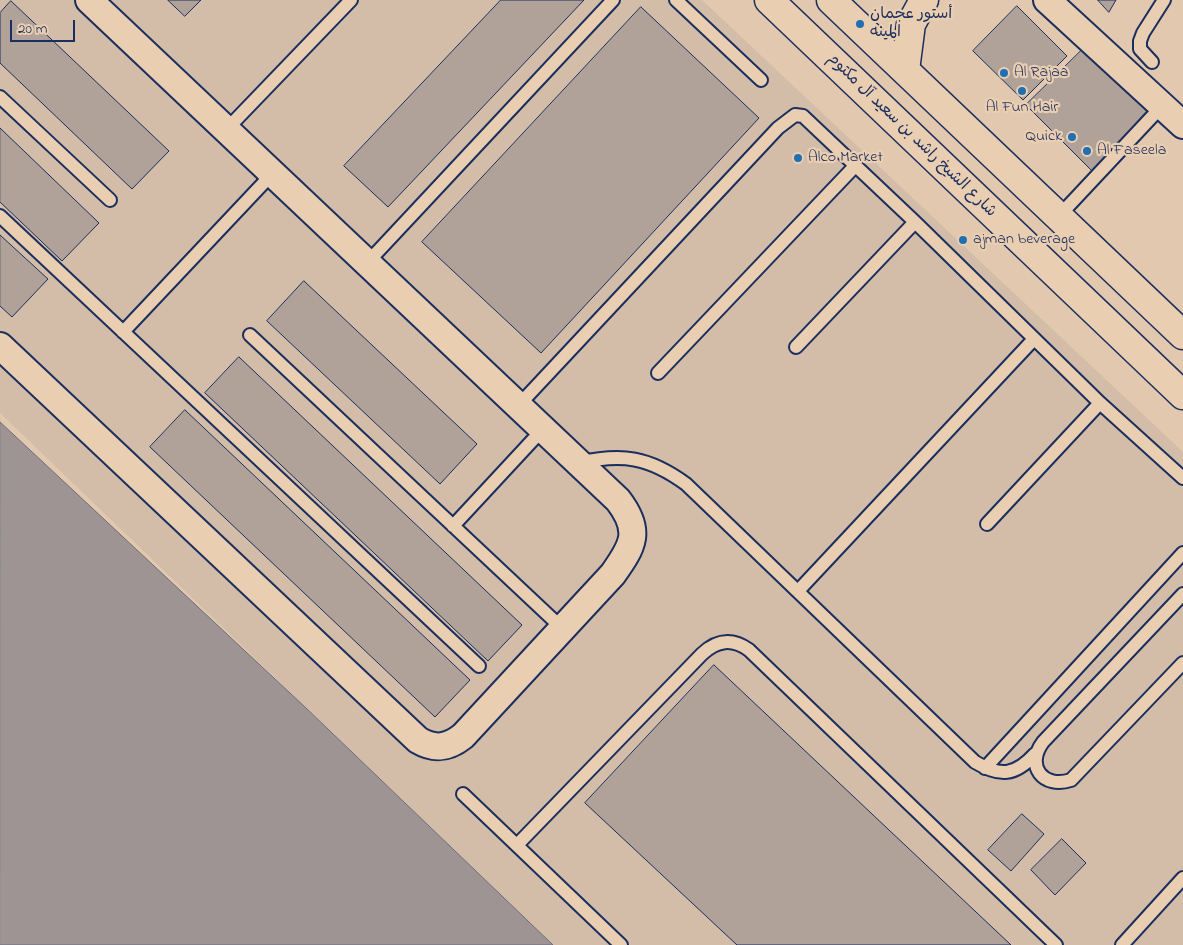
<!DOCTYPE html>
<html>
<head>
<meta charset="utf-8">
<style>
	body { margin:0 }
	#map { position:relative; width:1183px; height:945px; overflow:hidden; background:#e2c8ae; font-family:"Indie Flower",sans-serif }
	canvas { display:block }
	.scale { position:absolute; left:10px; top:20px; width:65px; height:22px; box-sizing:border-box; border:2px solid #1b2f5e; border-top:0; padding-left:6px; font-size:15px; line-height:18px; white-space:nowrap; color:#1b2f5e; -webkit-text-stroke:4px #eaceb1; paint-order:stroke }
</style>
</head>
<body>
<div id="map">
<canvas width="1183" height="945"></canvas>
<div class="scale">20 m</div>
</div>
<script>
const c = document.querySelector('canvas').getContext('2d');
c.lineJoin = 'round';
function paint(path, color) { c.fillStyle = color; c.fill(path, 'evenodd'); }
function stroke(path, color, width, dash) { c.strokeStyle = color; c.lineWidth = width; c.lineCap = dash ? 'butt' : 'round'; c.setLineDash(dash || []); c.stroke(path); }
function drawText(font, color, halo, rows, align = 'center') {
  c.font = font + ' "Indie Flower","Playpen Sans Arabic",sans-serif'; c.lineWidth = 4.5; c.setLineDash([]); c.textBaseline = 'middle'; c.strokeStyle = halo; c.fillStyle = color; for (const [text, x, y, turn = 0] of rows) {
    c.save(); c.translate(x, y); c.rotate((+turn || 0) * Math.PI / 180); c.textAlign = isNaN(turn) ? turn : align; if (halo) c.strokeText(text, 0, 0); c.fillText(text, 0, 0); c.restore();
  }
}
paint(new Path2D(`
	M0,0H702L1183,452V945H553L0,413Z`), '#d3bda8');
const water = new Path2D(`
	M0,422L305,707L553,945H0Z`);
paint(water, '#9e9493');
stroke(water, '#6a6c7e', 1);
const building = new Path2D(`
	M168,0H201L185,16Z
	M501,0H584L388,207L344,166Z
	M1098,0H1116L1109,12Z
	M11,1L169,151L132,189L0,63V13Z
	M1017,6L1067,56L1023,100L973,51Z
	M641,7L759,118L541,353L422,242Z
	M1084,48L1152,115L1094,173L1026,105Z
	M0,128L99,223L62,261L0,202Z
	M0,235L48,279L12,317L0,306Z
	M304,281L477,444L440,484L267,321Z
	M239,357L522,625L488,661L205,393Z
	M185,410L470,680L435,717L150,447Z
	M714,665L1011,945H737L585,803Z
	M1022,814L1044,834L1011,871L988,850Z
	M1062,839L1086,863L1055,895L1031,870Z`);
paint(building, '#b0a299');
stroke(building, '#1b2f5e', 1);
const service = new Path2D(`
	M676,0L761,80
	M1152,62L1140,49V41L1143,33L1164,0
	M0,97L110,200
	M226,130L351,0
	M0,216L479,666
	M1059,216L1162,106
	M367,263L613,0
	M123,332L272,174
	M250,335L563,629
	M796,347L915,222
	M658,373L856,165
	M518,406L778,128L795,115L803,116L915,222L1100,403L1183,478
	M579,463C622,453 649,457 686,484L975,762C1000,777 1015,776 1035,754
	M987,524L1100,403
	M453,526L543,429
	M798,591L1034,339
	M1183,594L1043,742C1025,766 1043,789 1071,780L1183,663
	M985,768L1183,553
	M463,794L621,945
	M517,845L702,654C717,640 732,638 749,650L1056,945
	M1122,945L1183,878`);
const minor = new Path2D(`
	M1047,0L1183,125
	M0,346L418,740C435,750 448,748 463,736L613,574C633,546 642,531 618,500L89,0`);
const tertiary = new Path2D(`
	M905,70L911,24L924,0`);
const secondary = new Path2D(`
	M769,0L1183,395
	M831,0L1183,335`);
stroke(service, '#1b2f5e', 16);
stroke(minor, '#1b2f5e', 30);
stroke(tertiary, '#1b2f5e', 31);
stroke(secondary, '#1b2f5e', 31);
stroke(service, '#eaceb1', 12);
stroke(minor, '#eaceb1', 26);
stroke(tertiary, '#eaceb1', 28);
stroke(secondary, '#eaceb1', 28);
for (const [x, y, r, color] of [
	[860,24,5,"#1f6fb2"],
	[1004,73,5,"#1f6fb2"],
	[1022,91,5,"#1f6fb2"],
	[1072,137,5,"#1f6fb2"],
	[1087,151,5,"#1f6fb2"],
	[798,158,5,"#1f6fb2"],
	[963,240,5,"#1f6fb2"]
]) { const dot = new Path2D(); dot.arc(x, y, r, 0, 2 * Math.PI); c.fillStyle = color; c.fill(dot); stroke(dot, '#eaceb1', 2); }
drawText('16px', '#1b2f5e', '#eaceb1', [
	["أستور عجمان",870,15],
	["المينه",870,33],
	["Al Rajaa",1014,73],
	["Al Fun Hair",1022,108,"center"],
	["Quick",1062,137,"right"],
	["Al Faseela",1097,151],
	["Alco Market",808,158],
	["ajman beverage",973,240]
], 'left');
drawText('16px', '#1b2f5e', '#eaceb1', [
	["شارع الشيخ راشد بن سعيد آل مكتوم",911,136,44]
]);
</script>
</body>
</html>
